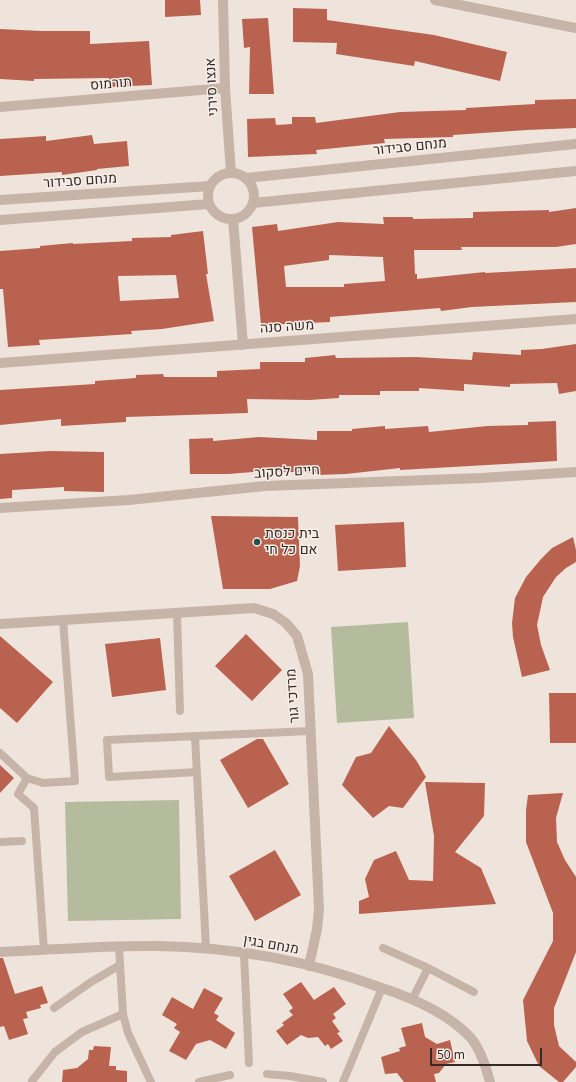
<!DOCTYPE html>
<html>
<head>
<meta charset="utf-8">
<style>
	body { margin:0 }
	#map { position:relative; width:576px; height:1082px; overflow:hidden; background:#efe4dc; font-family:"Noto Sans",sans-serif }
	canvas { display:block }
	.scale { position:absolute; left:430px; top:1048px; width:112px; height:18px; box-sizing:border-box; border:2px solid #342b28; border-top:0; padding-left:5px; font-size:12px; line-height:14px; white-space:nowrap; color:#342b28; -webkit-text-stroke:3px #f7efe7; paint-order:stroke }
</style>
</head>
<body>
<div id="map">
<canvas width="576" height="1082"></canvas>
<div class="scale">50 m</div>
</div>
<script>
const c = document.querySelector('canvas').getContext('2d');
c.lineJoin = 'round';
function paint(path, color) { c.fillStyle = color; c.fill(path, 'evenodd'); }
function stroke(path, color, width, dash) { c.strokeStyle = color; c.lineWidth = width; c.lineCap = dash ? 'butt' : 'round'; c.setLineDash(dash || []); c.stroke(path); }
function drawText(font, color, halo, rows, align = 'center') {
  c.font = font + ' "Noto Sans",Heebo,sans-serif'; c.lineWidth = 3; c.setLineDash([]); c.textBaseline = 'middle'; c.strokeStyle = halo; c.fillStyle = color; for (const [text, x, y, turn = 0] of rows) {
    c.save(); c.translate(x, y); c.rotate((+turn || 0) * Math.PI / 180); c.textAlign = isNaN(turn) ? turn : align; if (halo) c.strokeText(text, 0, 0); c.fillText(text, 0, 0); c.restore();
  }
}
paint(new Path2D(`
	M408,622L414,718L337,723L331,627Z
	M179,800L181,919L68,921L65,802Z`), '#b4bc9d');
paint(new Path2D(`
	M165,0H200L201,15L165,17Z
	M293,8L327,9V20L434,35L507,52L500,81L415,61L414,66L336,54L337,43L293,42Z
	M268,18L274,94H249L250,47L244,48L242,19Z
	M0,29L42,31H90V44L149,41L152,85L109,87V78L34,79V81L0,79Z
	M576,99V128L527,130L453,135V137L384,139L385,143L316,150L317,154L248,157L247,119L275,118L276,125L292,124V117H315L316,123L400,112L466,110V108L535,104V100Z
	M92,135L94,144L127,141L129,166L97,169V170L62,175V172L0,176V139L46,136V141Z
	M576,208V244L556,247H461L462,250H414L415,274H417V279L485,272V273L576,268V302L472,307L441,311L440,308L330,317V322L261,325L252,227L277,224L278,231L338,222L384,224L383,217H413V219L473,218V212L549,210V212ZM329,255L383,257L385,281L344,284V287H286L284,266L329,260Z
	M203,231L208,274H206L214,321L162,329L131,331L132,334L39,340L40,345L8,347L3,289H0V251L40,248V246L73,243V244L132,241V238L171,237V235ZM176,275L179,298L120,301L118,276Z
	M576,344V391L559,394L557,383L510,384V387L464,384V391L419,388V391H380V395H339V398L309,400L247,399L248,413L126,417V422L61,426V419L0,425V390L95,384V381L136,378V375L163,374L164,377H217V371L260,369V362H305V358L335,355L336,358L415,357L472,360L473,352L521,355V350L542,349Z
	M556,421L557,461L400,470V468L346,474L317,475V473L265,471L228,474H190L189,439L213,438V441L259,437L317,440V431H352V429L385,426V429L428,426L429,432L487,426L528,425V422Z
	M50,451L104,452V492L64,491V487L12,490V498L0,499V454Z
	M211,516L298,517L300,566L297,581L270,589H223Z
	M404,522L406,567L338,571L335,525Z
	M573,537L576,550V562L566,568L556,577L543,597L537,625L541,645L550,670L522,677L513,637L512,623L515,598L526,577L541,559L552,548Z
	M246,634L282,670L252,701L215,666Z
	M0,636L53,682L17,723L0,708Z
	M160,638L166,690L112,697L105,644Z
	M549,693H576V743H550Z
	M389,726L416,760L426,777L403,808L389,806L373,818L342,785L356,757L371,753Z
	M257,739H263L289,784L248,808L220,760Z
	M0,765L14,778L0,793Z
	M425,782L485,783L484,816L455,852L481,868L496,904L359,914V901L369,897L365,879L374,860L396,851L409,880L433,881L434,836Z
	M563,793L556,818L557,842L565,860L576,877V952L554,1008V1025L559,1046L576,1062V1067L563,1082H559L539,1066L527,1041L523,1000L553,941V913L526,842V810L528,795Z
	M275,850L301,895L255,921L229,876Z
	M0,958H3L15,994L42,986L48,1003L40,1005L41,1008L26,1012L28,1018L23,1019L28,1034L9,1040L4,1026L0,1027Z
	M301,982L314,1000L334,987L346,1004L333,1014L336,1018L332,1021L340,1032L337,1033L343,1041L331,1049L328,1044L325,1046L318,1037L308,1038L301,1035L287,1045L276,1031L284,1025L282,1023L293,1015L289,1011L293,1008L283,994Z
	M204,988L223,998L214,1013L219,1016L216,1020L235,1033L226,1049L210,1040L196,1044L186,1060L169,1051L180,1032L174,1028L177,1024L162,1015L172,997L193,1009Z
	M422,1023L425,1037L437,1044L450,1040L455,1062L446,1064L439,1073L434,1074L436,1082H404L397,1073L385,1074L381,1057L400,1051L399,1048L406,1046L401,1028Z
	M94,1046L111,1047L109,1066H116V1070L127,1071V1082H62L63,1070L77,1068L88,1059L89,1050H93Z`), '#b96250');
stroke(new Path2D(`
	M177,613L180,711
	M195,736L206,949
	M0,753L27,778L43,783L75,781L63,619
	M197,772L109,777L107,740L310,731
	M27,778L18,794L34,808L44,950
	M0,842L22,841
	M119,947L123,1014L128,1033L151,1082
	M383,948L428,968L474,992
	M244,954L249,1063
	M412,1000L428,968
	M54,1008L91,982L120,965
	M267,1074L290,1076L323,1082
	M32,1081L55,1052L82,1032L123,1014
	M199,1082L230,1075
	M343,1082L382,988`), '#c6b4a9', 8);
stroke(new Path2D(`
	M223,0L225,88L231,173
	M435,0L576,28
	M0,107L225,88
	M233,219L243,345
	M0,363L576,319
	M0,508L129,500L265,486L481,478L576,472
	M0,624L254,608L273,614L286,623L297,636L308,674L319,909L317,929L309,966
	M0,952C52,950 105,945 157,946C232,947 309,961 379,987C410,997 446,1012 469,1036C480,1047 486,1067 490,1082`), '#c6b4a9', 10);
stroke(new Path2D(`
	M208 196a23 23 0 1 1 46 0a23 23 0 1 1-46 0Z
	M246,178L576,144
	M0,200L210,186
	M253,203L576,171
	M0,220L209,204`), '#c6b4a9', 10);
for (const [x, y, r, color] of [
	[257,542,4,"#225150"]
]) { const dot = new Path2D(); dot.arc(x, y, r, 0, 2 * Math.PI); c.fillStyle = color; c.fill(dot); stroke(dot, '#f7efe7', 1.5); }
drawText('14px', '#342b28', '#f7efe7', [
	["תורמוס",111,84,-5],
	["אנצו סירני",212,87,-93],
	["מנחם סבידור",410,147,-6],
	["מנחם סבידור",80,181,-4],
	["משה סנה",287,327,-4],
	["חיים לסקוב",287,472,-3],
	["מרדכי גור",293,696,-94],
	["מנחם בגין",271,945,10]
]);
drawText('14px', '#342b28', '#f7efe7', [
	["בית כנסת",265,534],
	["אם כל חי",265,550]
], 'left');
</script>
</body>
</html>
